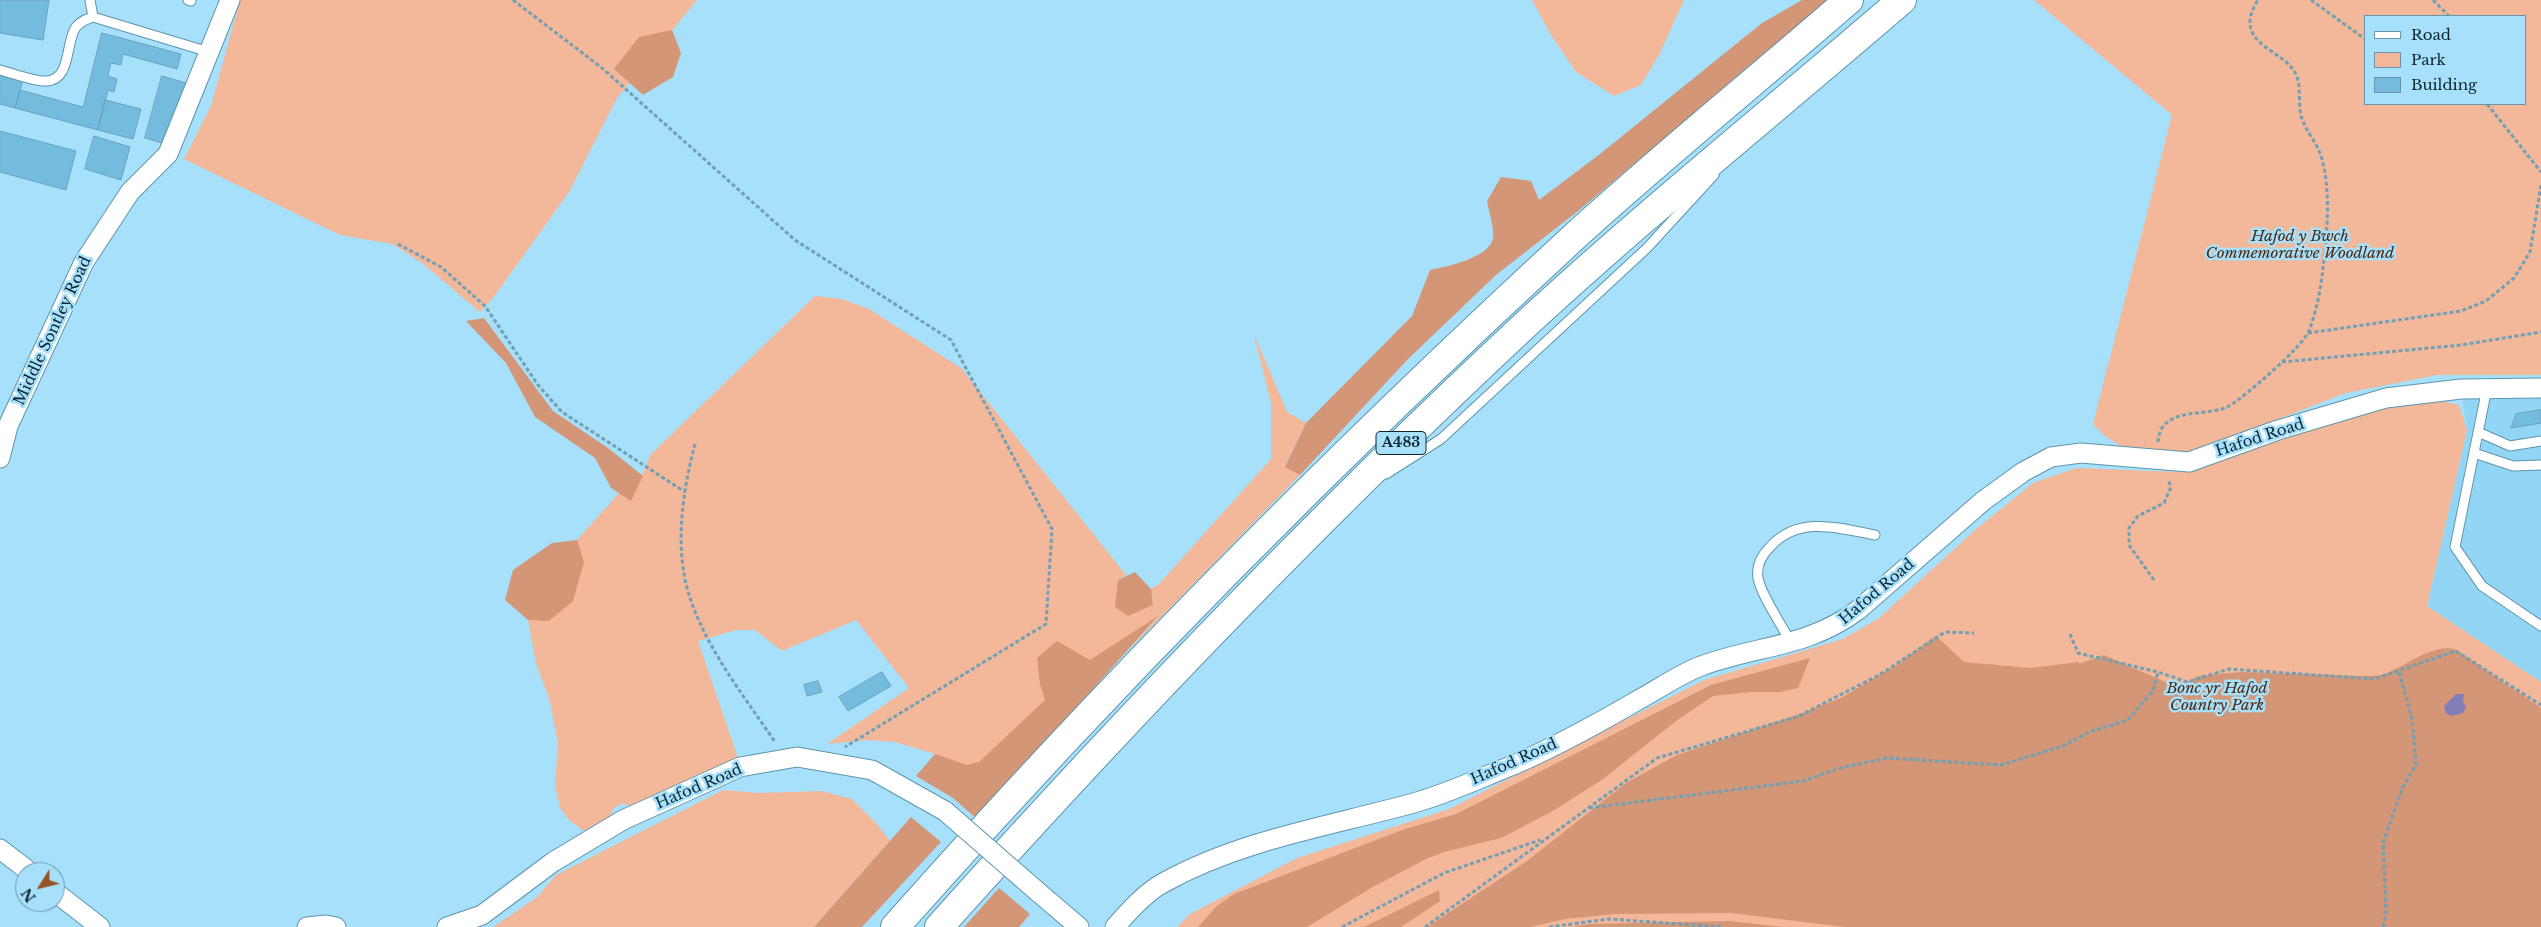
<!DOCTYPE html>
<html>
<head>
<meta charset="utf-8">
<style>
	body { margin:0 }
	#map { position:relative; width:2541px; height:927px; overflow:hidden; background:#a6e0fb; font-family:"Libre Baskerville",serif }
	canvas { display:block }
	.legend { position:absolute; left:2364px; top:15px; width:162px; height:90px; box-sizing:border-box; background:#a6e0fb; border:1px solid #6995a9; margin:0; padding:6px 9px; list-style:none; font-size:15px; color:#0d252f }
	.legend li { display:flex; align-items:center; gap:10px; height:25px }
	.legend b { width:25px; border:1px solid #6995a9 }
	.north { position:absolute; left:15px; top:862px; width:50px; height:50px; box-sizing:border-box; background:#a6e0fb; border:1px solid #6995a9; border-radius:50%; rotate:234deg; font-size:14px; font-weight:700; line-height:20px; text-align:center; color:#0d252f }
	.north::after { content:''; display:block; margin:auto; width:18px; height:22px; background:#98522a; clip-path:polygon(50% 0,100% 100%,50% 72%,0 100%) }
</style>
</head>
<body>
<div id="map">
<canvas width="2541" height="927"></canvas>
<ul class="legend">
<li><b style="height:6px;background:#fff"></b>Road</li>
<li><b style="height:14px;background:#f3b89a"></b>Park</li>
<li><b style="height:14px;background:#74bcdd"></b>Building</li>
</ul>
<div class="north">N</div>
</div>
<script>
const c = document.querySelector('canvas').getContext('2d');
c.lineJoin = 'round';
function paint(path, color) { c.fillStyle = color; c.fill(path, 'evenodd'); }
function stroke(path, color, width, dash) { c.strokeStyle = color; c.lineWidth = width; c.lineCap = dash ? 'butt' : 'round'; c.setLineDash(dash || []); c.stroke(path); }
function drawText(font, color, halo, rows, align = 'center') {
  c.font = font + ' "Libre Baskerville",serif'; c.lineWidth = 5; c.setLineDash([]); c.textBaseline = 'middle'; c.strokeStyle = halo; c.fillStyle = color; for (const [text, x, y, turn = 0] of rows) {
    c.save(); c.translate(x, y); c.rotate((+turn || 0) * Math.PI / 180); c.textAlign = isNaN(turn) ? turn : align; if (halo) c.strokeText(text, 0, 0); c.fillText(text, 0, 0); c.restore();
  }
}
paint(new Path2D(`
	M2541,388V682L2427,606L2467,430L2461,389Z`), '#93d5f4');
paint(new Path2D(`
	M240,0H697L617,98L569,192L493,298L480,312L422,263L392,244L340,235L184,159L211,106Z
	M1532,0H1684L1659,55L1641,85L1614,96L1576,72L1551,35Z
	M2034,0H2541V375H2437L2346,393L2195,451H2158L2122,447L2105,436L2093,424L2172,115ZM2365,16H2525V104H2365Z
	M815,296L842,299L869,309L961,368L1126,575L1118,580L1153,605L1151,589L1159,584L1271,459V403L1254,334L1287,412L1306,423L1285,466L1300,475L1125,654L1157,618L975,792L925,766L935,754L895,742L867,740L827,744L909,688L856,620L782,651L755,630H736L698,641L738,758L692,777L641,806L620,804L613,809L610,817L584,831L570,821L560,808L555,785L558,743L550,702L536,663L528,620L577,540L619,493L631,500L651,454Z
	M2441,401L2459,405L2467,430L2427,606L2541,682V927H1177L1190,914L1297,858L1449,809L1704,680L1843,639L1879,618L1975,530L2033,483L2076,468L2180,472L2362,412Z
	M723,790L760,793L821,791L852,799L876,823L890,841L814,927H493L536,898L556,875Z`), '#f3b89a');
paint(new Path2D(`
	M1802,0H1829L1578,211L1496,275L1408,359L1300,475L1285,467L1306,423L1412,316L1430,270C1446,267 1492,257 1493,237C1494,226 1489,212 1487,201L1501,177L1531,181L1539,200L1600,154L1762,23Z
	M672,30L681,53L673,77L643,95L614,69L639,37Z
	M484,318L553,411L608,448L643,476L631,501L611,488L595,458L535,417L506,363L466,321Z
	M577,540L584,562L573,601L549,621L528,620L505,600L513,570L552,543Z
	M1135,572L1151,589L1153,605L1128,616L1115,607L1118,580Z
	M1158,616L977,819L953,798L916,776L935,754L967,765L979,762L1045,700L1040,684L1037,658L1057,641L1090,660Z
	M1936,636L1964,662L2030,668L2079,662V664L2104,655L2170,684L2180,685L2199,676L2241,672L2364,676C2371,676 2378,676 2384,674C2406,667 2430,644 2455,649L2541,708V927H1845L1731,913L1616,914L1565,919L1531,927H1427L1527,861L1626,783L1677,755L1803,713L1841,698L1898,664Z
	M1810,658L1798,688L1780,692H1751L1713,696L1676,721L1603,779L1553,811L1501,838L1444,852L1426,859L1371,888L1307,927H1198L1217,906L1234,894L1405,829L1456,814L1711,685Z
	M911,817L941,842L862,927H814Z
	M999,888L1030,914L1019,927H964Z
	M1439,890L1440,901L1401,927H1364Z
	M1730,921L1783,927H1571L1589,924Z`), '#d39676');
paint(new Path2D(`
	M2456,694H2464L2463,701L2466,707L2463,713L2451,716L2446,713L2444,706Z`), '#847eb8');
const building = new Path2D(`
	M0,0H49L43,40L0,33Z
	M102,33L181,54L177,69L123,54L121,65L111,63L108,76L117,79L114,92L108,90L98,130L15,108L20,90L83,107Z
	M0,74L23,80L15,108L0,104Z
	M162,76L186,83L169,145L145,138Z
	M105,100L141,109L133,139L98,130Z
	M0,131L76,151L66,190L0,172Z
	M94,136L130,147L121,180L85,169Z
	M2541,410V423L2511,428L2516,414Z
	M882,672L891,686L848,711L839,697Z
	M818,681L822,692L807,696L804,685Z`);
paint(building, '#74bcdd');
stroke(building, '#6aa2bc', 1);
const service = new Path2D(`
	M90,0L93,17
	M188,0L191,1
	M0,70C12,73 35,82 46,81C72,80 65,42 76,27C81,21 87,19 93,17L209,52
	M2487,388L2455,547L2482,586L2541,626
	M2478,432L2510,446L2541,441
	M2474,453L2513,466L2541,465
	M1386,474L1441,439L1647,248L1714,175
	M1791,643C1783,627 1761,595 1758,578C1756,566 1762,555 1770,547C1798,515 1839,528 1875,535`);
const minor = new Path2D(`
	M0,458L8,426L84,262L130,192L168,154L230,0
	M0,849L30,872
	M55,892L100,927
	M1038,892L1079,927
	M307,927L326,925L336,927
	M447,927L482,915L553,862L623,820L740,767L797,757L872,770L945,811
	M1115,927C1129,911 1145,893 1163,883C1242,839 1332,826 1417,802C1445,794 1474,781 1501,770C1547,752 1597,724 1640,699C1660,688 1680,674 1701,666C1758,645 1807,648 1858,610L1983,501L2023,472L2051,457L2081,453L2189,462L2278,430L2386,398L2461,389L2541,388`);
const trunk = new Path2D(`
	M895,927C1109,685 1337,455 1575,236C1664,155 1758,79 1849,0
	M939,927C1126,718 1320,516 1525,325C1647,212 1777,108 1902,0`);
stroke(service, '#5d95ae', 11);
stroke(minor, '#5d95ae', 21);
stroke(trunk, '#5d95ae', 30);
stroke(new Path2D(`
	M513,0L602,68L795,240L951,340L1052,529L1046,624L845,747
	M2311,0L2365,39
	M2433,0L2449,16
	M2487,104L2541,172
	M398,244L441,267L485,306L538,385L562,412L685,492
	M2308,333L2461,311L2486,301L2514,278L2530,252L2541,185
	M2282,362L2461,345L2541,332
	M2158,442C2160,405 2207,418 2229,406C2246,396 2302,347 2309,331C2316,312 2321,289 2323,268C2327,234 2331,193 2322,159C2318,143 2304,130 2301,115C2298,103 2301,88 2297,77C2287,48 2229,46 2258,0
	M695,444C682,493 674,550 690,598C708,651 744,696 775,742
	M2154,580L2129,545V528L2138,516L2164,503L2171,487L2168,479
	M2070,634L2078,653L2158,672L2187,682L2229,669L2374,679L2456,651L2541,705
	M1589,808L1803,781L1840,768L1887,758L2001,765L2063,746L2089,732L2128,720L2153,691L2158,672
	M1342,927L1444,873L1540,840
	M1425,927L1657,758L1799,716L1879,675L1945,632L1974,633
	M1549,927L1609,919L1723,927
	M2383,927L2386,913L2383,843L2402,789L2416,764L2412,719L2399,672`), '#719fb4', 3, [4, 2.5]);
stroke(service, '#fff', 9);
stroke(minor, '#fff', 19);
stroke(trunk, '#fff', 28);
const minorBridge = new Path2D(`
	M945,811L1038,892`);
stroke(minorBridge, '#5d95ae', 21, []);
stroke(minorBridge, '#fff', 19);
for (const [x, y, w] of [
	[1401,443,50]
]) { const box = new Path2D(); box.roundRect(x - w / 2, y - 11.5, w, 23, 4); c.fillStyle = '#a6e0fb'; c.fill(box); stroke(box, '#0d252f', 1); }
drawText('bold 14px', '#0d252f', null, [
	["A483",1401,443]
]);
drawText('italic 15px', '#4e250e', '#a6e0fb', [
	["Hafod y Bwch",2300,237],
	["Commemorative Woodland",2300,254],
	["Bonc yr Hafod",2217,689],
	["Country Park",2217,706]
]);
drawText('15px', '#0d252f', '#a6e0fb', [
	["Middle Sontley Road",53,331,-65],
	["Hafod Road",2260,438,-18],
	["Hafod Road",1877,592,-40],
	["Hafod Road",1514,762,-24],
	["Hafod Road",699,787,-23]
]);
</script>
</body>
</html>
